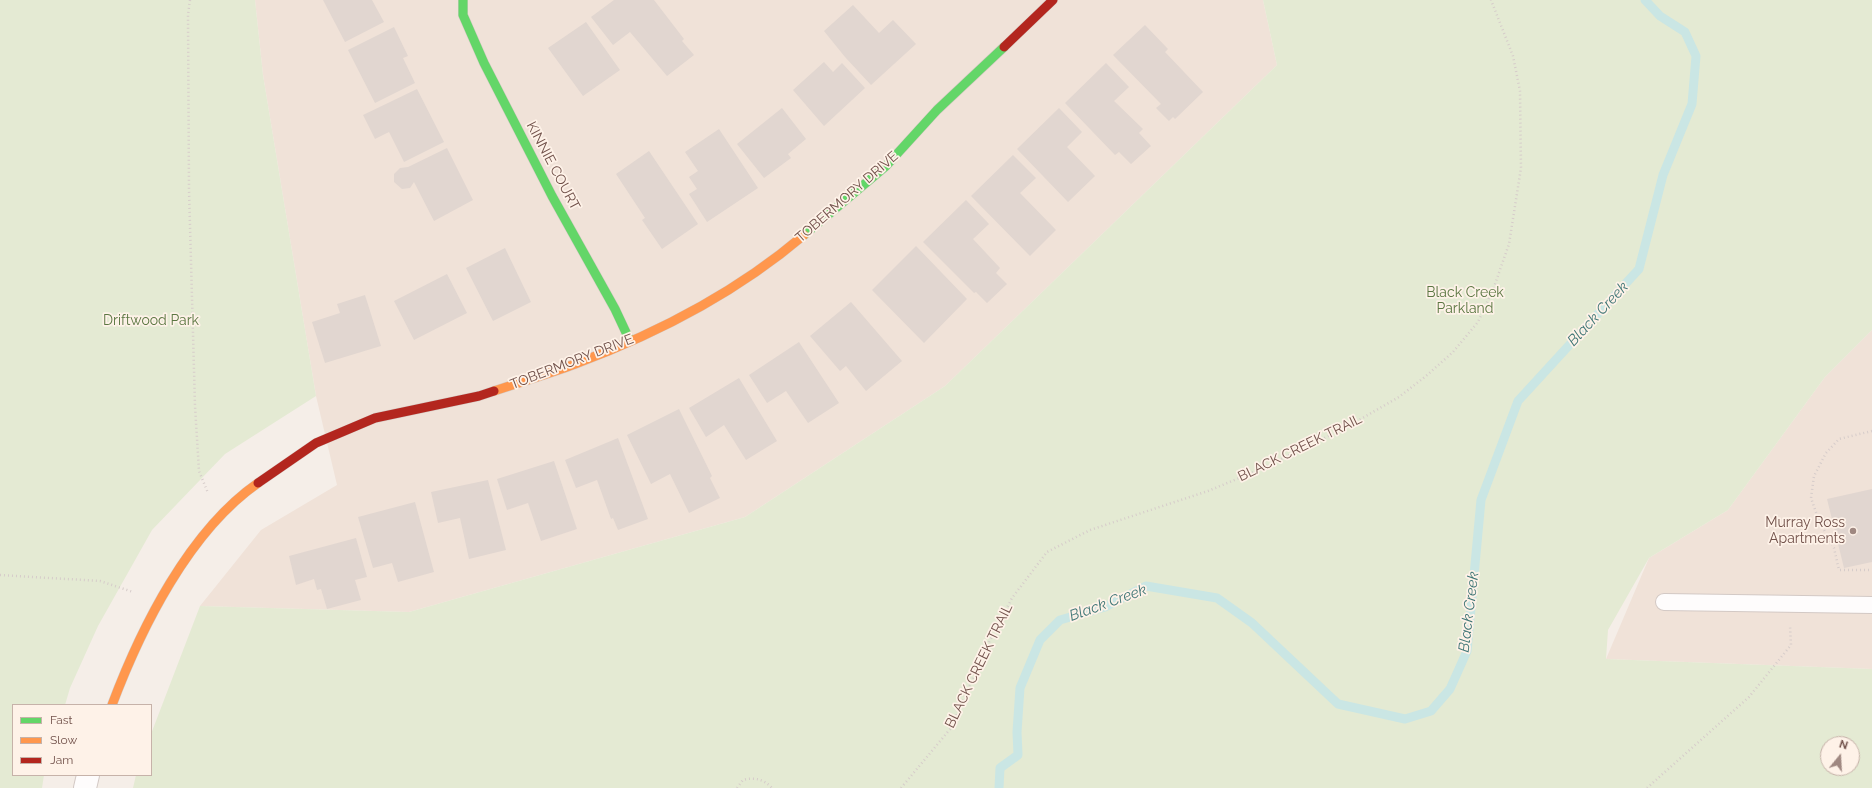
<!DOCTYPE html>
<html>
<head>
<meta charset="utf-8">
<style>
	body { margin:0 }
	#map { position:relative; width:1872px; height:788px; overflow:hidden; background:#f5eee8; font-family:Raleway,sans-serif }
	canvas { display:block }
	.legend { position:absolute; left:12px; top:704px; width:140px; height:72px; box-sizing:border-box; background:#fef2e8; border:1px solid #c6b2a9; margin:0; padding:5px 7px; list-style:none; font-size:12px; color:#71514a }
	.legend li { display:flex; align-items:center; gap:8px; height:20px }
	.legend b { width:20px; border:1px solid #c6b2a9 }
	.north { position:absolute; left:1820px; top:736px; width:40px; height:40px; box-sizing:border-box; background:#fef2e8; border:1px solid #c6b2a9; border-radius:50%; rotate:18deg; font-size:11px; font-weight:700; line-height:16px; text-align:center; color:#71514a }
	.north::after { content:''; display:block; margin:auto; width:14px; height:18px; background:#9f8881; clip-path:polygon(50% 0,100% 100%,50% 72%,0 100%) }
</style>
</head>
<body>
<div id="map">
<canvas width="1872" height="788"></canvas>
<ul class="legend">
<li><b style="height:5px;background:#63d668"></b>Fast</li>
<li><b style="height:5px;background:#ff974d"></b>Slow</li>
<li><b style="height:5px;background:#b3261e"></b>Jam</li>
</ul>
<div class="north">N</div>
</div>
<script>
const c = document.querySelector('canvas').getContext('2d');
c.lineJoin = 'round';
function paint(path, color) { c.fillStyle = color; c.fill(path, 'evenodd'); }
function stroke(path, color, width, dash) { c.strokeStyle = color; c.lineWidth = width; c.lineCap = dash ? 'butt' : 'round'; c.setLineDash(dash || []); c.stroke(path); }
function drawText(font, color, halo, rows, align = 'center') {
  c.font = font + ' Raleway,sans-serif'; c.lineWidth = 3.5; c.setLineDash([]); c.textBaseline = 'middle'; c.strokeStyle = halo; c.fillStyle = color; for (const [text, x, y, turn = 0] of rows) {
    c.save(); c.translate(x, y); c.rotate((+turn || 0) * Math.PI / 180); c.textAlign = isNaN(turn) ? turn : align; if (halo) c.strokeText(text, 0, 0); c.fillText(text, 0, 0); c.restore();
  }
}
paint(new Path2D(`
	M255,0H1263L1277,65L945,386L745,517L409,612L200,606L261,530L337,485L316,396L263,75Z
	M1872,330V669L1606,659L1649,558L1728,510L1825,377Z`), '#f0e2d8');
paint(new Path2D(`
	M0,0H255L263,75L316,396L225,454L152,530L98,626L70,688L65,705H13V775H44L42,788H0Z
	M1263,0H1872V330L1825,377L1728,510L1649,558L1608,630L1606,659L1872,669V788H133L136,775H151V734L200,606L409,612L745,517L945,386L1277,65ZM1828,744H1852V768H1828Z`), '#e4ead3');
stroke(new Path2D(`
	M999,788L1000,768L1018,755L1017,732L1020,688L1040,640L1060,620L1105,607L1146,586L1217,598L1252,623L1338,704L1405,719L1431,711L1450,689L1467,651L1481,500L1518,401L1639,269L1663,175L1692,104L1696,56L1685,32L1660,16L1645,0`), '#cae6e4', 9);
paint(new Path2D(`
	M323,0H372L384,22L345,42Z
	M614,0H654L684,39L682,41L694,55L667,76L630,32L613,45L591,17Z
	M853,5L879,33L893,20L916,44L871,85L845,57L824,31Z
	M586,22L620,70L583,96L548,48Z
	M1145,25L1168,49L1165,52L1203,92L1175,119L1173,117L1169,121L1156,108L1161,104L1113,55Z
	M394,27L408,56L403,58L415,83L375,103L348,50Z
	M824,62L833,72L842,63L865,88L824,126L793,90Z
	M1106,63L1129,87L1114,101L1143,129L1139,133L1151,146L1131,164L1119,152L1115,155L1065,103Z
	M417,89L444,142L404,162L389,132L375,139L363,115Z
	M782,108L806,139L788,154L791,158L764,178L737,144Z
	M1059,108L1082,132L1067,147L1095,176L1068,202L1017,149Z
	M719,129L758,188L707,222L689,194L697,189L689,177L698,171L685,152Z
	M447,148L473,200L434,221L414,182L410,188L402,189L394,182V174L400,168L408,167Z
	M649,151L698,224L662,249L642,220L645,218L616,174Z
	M1013,155L1036,178L1020,193L1056,230L1030,256L971,196Z
	M966,200L989,224L973,239L1000,268L996,273L1007,284L987,303L976,292L974,293L923,242Z
	M916,246L967,299L924,343L872,290Z
	M505,248L531,302L493,321L466,268Z
	M447,274L467,313L414,340L394,301Z
	M365,295L381,346L325,363L312,322L340,313L337,304Z
	M851,302L902,361L866,391L846,366L840,371L810,336Z
	M799,342L839,403L808,423L786,391L767,403L749,375Z
	M739,378L777,441L746,460L724,425L706,437L689,408Z
	M679,409L712,476L710,478L720,498L689,513L670,474L651,484L627,435Z
	M618,438L648,519L618,530L613,518L611,519L597,480L576,488L565,460Z
	M554,461L577,529L541,541L528,503L507,510L497,479Z
	M488,480L506,550L469,559L460,518L438,523L431,492Z
	M1872,489V562L1844,568L1827,499Z
	M415,502L434,572L398,582L392,563L373,568L358,517Z
	M356,538L367,577L355,580L361,600L327,609L321,589L317,590L314,579L296,585L289,556Z`), '#e1d6d0');
const lane = new Path2D(`
	M1664,602L1872,605`);
const street = new Path2D(`
	M85,788L88,775`);
const fast = new Path2D(`
	M463,0V15L484,63L552,196L615,309L630,341
	M804,235L886,166L937,110L1004,47`);
const slow = new Path2D(`
	M494,391C521,382 548,374 575,364C656,334 737,292 804,235
	M112,705C141,628 189,531 258,483`);
const jam = new Path2D(`
	M1004,47L1053,0
	M258,483L316,443L375,418L479,396L494,391`);
stroke(lane, '#d3c9c5', 18);
stroke(street, '#d3c9c5', 24);
stroke(fast, '#d4c9c4', 10);
stroke(slow, '#d4c9c4', 10);
stroke(jam, '#d4c9c4', 10);
stroke(new Path2D(`
	M190,0L188,15L189,189L195,406L199,471L208,493
	M1872,431L1839,439L1826,453L1814,476L1811,498L1819,521L1834,548L1839,570H1872
	M0,575L100,581L133,592
	M737,788L743,780C754,777 764,779 772,788
	M901,788L951,728L987,646L1012,598L1047,552L1090,530L1208,491L1261,469L1345,428L1399,397L1426,376L1453,352L1478,322L1494,287L1509,244L1521,168L1520,91L1513,56L1491,0
	M1647,788L1749,697L1791,645L1790,626`), '#d6ccca', 2.5, [1, 3]);
stroke(lane, '#fefcfc', 16);
stroke(street, '#fefcfc', 22);
stroke(fast, '#63d668', 9);
stroke(slow, '#ff974d', 9);
stroke(jam, '#b3261e', 9);
for (const [x, y, r, color] of [
	[1853,531,4,"#9f8881"]
]) { const dot = new Path2D(); dot.arc(x, y, r, 0, 2 * Math.PI); c.fillStyle = color; c.fill(dot); stroke(dot, '#fef2e8', 1.5); }
drawText('14px', '#71514a', '#fef2e8', [
	["KINNIE COURT",553,166,62],
	["TOBERMORY DRIVE",847,197,-41],
	["TOBERMORY DRIVE",572,362,-21],
	["BLACK CREEK TRAIL",1300,448,-26],
	["BLACK CREEK TRAIL",979,666,-64]
]);
drawText('14px', '#5b7742', '#fef2e8', [
	["Black Creek",1465,293],
	["Parkland",1465,309],
	["Driftwood Park",151,321]
]);
drawText('14px', '#71514a', '#fef2e8', [
	["Murray Ross",1845,523],
	["Apartments",1845,539]
], 'right');
drawText('italic 15px', '#3f7676', '#fef2e8', [
	["Black Creek",1598,314,-47],
	["Black Creek",1108,603,-20],
	["Black Creek",1469,612,-83]
]);
</script>
</body>
</html>
